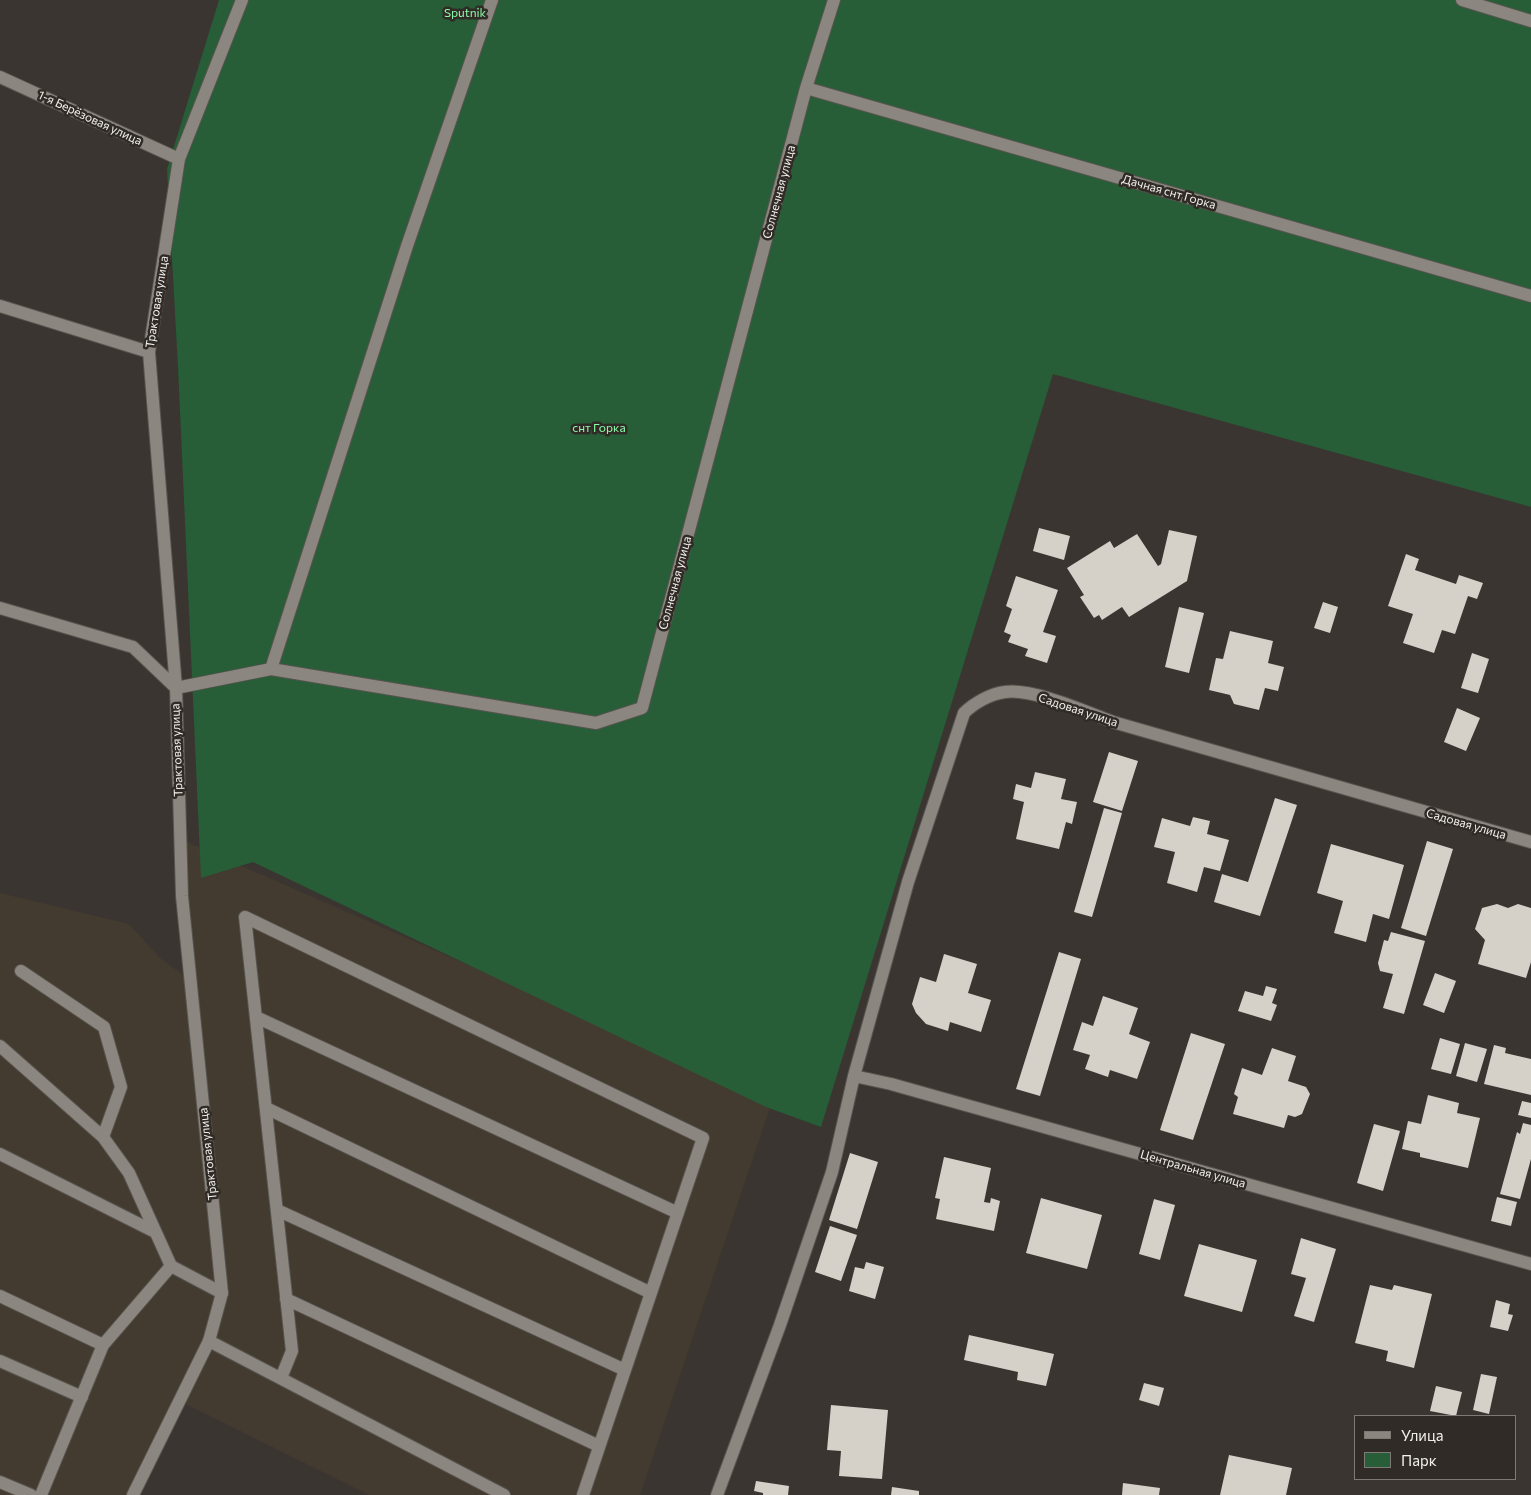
<!DOCTYPE html>
<html>
<head>
<meta charset="utf-8">
<style>
	body { margin:0 }
	#map { position:relative; width:1531px; height:1495px; overflow:hidden; background:#3a3530; font-family:Commissioner,sans-serif }
	canvas { display:block }
	.legend { position:absolute; left:1354px; top:1415px; width:162px; height:65px; box-sizing:border-box; background:#302b26; border:1px solid #7e7975; margin:0; padding:6px 9px; list-style:none; font-size:15px; color:#f2efeb }
	.legend li { display:flex; align-items:center; gap:10px; height:25px }
	.legend b { width:25px; border:1px solid #7e7975 }
</style>
</head>
<body>
<div id="map">
<canvas width="1531" height="1495"></canvas>
<ul class="legend">
<li><b style="height:6px;background:#8b867f"></b>Улица</li>
<li><b style="height:14px;background:#275d37"></b>Парк</li>
</ul>
</div>
<script>
const c = document.querySelector('canvas').getContext('2d');
c.lineJoin = 'round';
function paint(path, color) { c.fillStyle = color; c.fill(path, 'evenodd'); }
function stroke(path, color, width, dash) { c.strokeStyle = color; c.lineWidth = width; c.lineCap = dash ? 'butt' : 'round'; c.setLineDash(dash || []); c.stroke(path); }
function drawText(font, color, halo, rows, align = 'center') {
  c.font = font + ' Commissioner,sans-serif'; c.lineWidth = 5; c.setLineDash([]); c.textBaseline = 'middle'; c.strokeStyle = halo; c.fillStyle = color; for (const [text, x, y, turn = 0] of rows) {
    c.save(); c.translate(x, y); c.rotate((+turn || 0) * Math.PI / 180); c.textAlign = isNaN(turn) ? turn : align; if (halo) c.strokeText(text, 0, 0); c.fillText(text, 0, 0); c.restore();
  }
}
paint(new Path2D(`
	M180,839L773,1098L640,1495H369L180,1401L133,1495H0V893L129,924L160,958L190,980Z`), '#433b30');
paint(new Path2D(`
	M219,0H1531V507L1053,374L821,1127L766,1107L253,862L201,878L178,367L167,169Z`), '#275d37');
paint(new Path2D(`
	M1039,528L1070,536L1064,560L1033,551Z
	M1169,530L1197,536L1187,581L1129,617L1122,607L1102,620L1099,615L1094,618L1080,597L1084,595L1067,568L1110,541L1114,548L1137,534L1158,566L1161,564Z
	M1406,554L1419,559L1415,570L1456,584L1459,575L1483,583L1477,599L1468,596L1455,634L1442,630L1434,653L1403,643L1413,614L1388,606Z
	M1016,576L1058,590L1043,632L1056,636L1047,663L1025,656L1028,649L1008,642L1011,635L1004,632L1012,609L1006,606Z
	M1323,602L1338,607L1330,633L1314,628Z
	M1179,607L1204,613L1189,673L1165,667Z
	M1230,631L1273,641L1268,663L1284,667L1278,691L1265,688L1259,710L1234,704L1230,695L1209,690L1216,658L1223,659Z
	M1472,653L1489,659L1478,693L1461,688Z
	M1457,708L1480,718L1466,751L1444,742Z
	M1109,752L1138,761L1122,811L1093,802Z
	M1035,772L1066,779L1061,799L1077,802L1072,824L1066,822L1059,849L1016,839L1024,802L1013,799L1016,784L1031,788Z
	M1275,798L1297,805L1260,916L1214,902L1222,874L1248,882Z
	M1104,808L1122,813L1092,917L1074,912Z
	M1193,817L1210,821L1207,834L1229,840L1220,871L1204,867L1197,892L1167,883L1175,852L1154,847L1162,818L1190,826Z
	M1427,841L1453,849L1426,936L1401,928Z
	M1331,844L1404,865L1389,919L1373,914L1366,942L1334,933L1343,901L1317,893Z
	M1497,904L1508,908L1518,904L1531,908V962L1526,978L1478,964L1485,940L1475,929L1482,908Z
	M1391,932L1425,941L1404,1014L1383,1008L1393,974L1380,971L1378,963L1384,940L1388,941Z
	M1059,952L1081,959L1040,1096L1016,1089Z
	M944,954L977,964L968,993L991,1000L981,1032L950,1022L948,1031L926,1024L916,1013L912,1004L920,977L936,982Z
	M1435,973L1456,981L1444,1013L1423,1005Z
	M1266,986L1277,989L1272,1003L1277,1005L1271,1021L1238,1011L1245,991L1263,996Z
	M1103,996L1138,1008L1129,1034L1150,1042L1137,1079L1110,1070L1108,1077L1085,1069L1090,1055L1073,1050L1082,1022L1093,1026Z
	M1191,1033L1225,1044L1193,1140L1160,1130Z
	M1440,1038L1460,1044L1451,1074L1431,1069Z
	M1465,1043L1487,1049L1477,1082L1456,1076Z
	M1494,1045L1506,1048L1505,1053L1531,1059V1095L1484,1084Z
	M1272,1048L1296,1056L1288,1081L1306,1087L1310,1094L1302,1114L1295,1117L1288,1115L1284,1128L1233,1114L1238,1097L1234,1094L1242,1068L1262,1075Z
	M1428,1095L1459,1103L1457,1113L1480,1118L1468,1168L1420,1157V1153L1402,1149L1408,1121L1421,1124Z
	M1522,1101L1531,1103V1118L1518,1115Z
	M1523,1123L1531,1125V1159L1520,1199L1500,1194L1517,1132L1520,1134Z
	M1374,1124L1400,1131L1383,1191L1357,1183Z
	M850,1153L878,1162L857,1229L829,1220Z
	M944,1157L991,1168L984,1202L990,1203L991,1198L1000,1201L994,1231L936,1219L940,1199L935,1198Z
	M1497,1197L1517,1202L1511,1226L1491,1221Z
	M1041,1198L1102,1215L1087,1269L1026,1253Z
	M1154,1199L1175,1205L1160,1260L1139,1254Z
	M830,1226L857,1235L841,1281L815,1272Z
	M1301,1238L1336,1249L1314,1322L1294,1316L1306,1278L1291,1274Z
	M1199,1244L1257,1260L1242,1312L1184,1296Z
	M866,1262L884,1267L875,1299L849,1291L855,1267L864,1269Z
	M1370,1285L1392,1290L1394,1285L1432,1294L1414,1368L1386,1361L1388,1351L1355,1343Z
	M1496,1300L1510,1304L1508,1314L1513,1315L1508,1331L1490,1327Z
	M969,1335L1054,1354L1046,1386L1017,1380L1018,1372L964,1360Z
	M1481,1374L1497,1377L1489,1414L1473,1410Z
	M1144,1383L1164,1388L1159,1406L1139,1400Z
	M1436,1386L1462,1392L1456,1416L1430,1411Z
	M831,1405L888,1410L882,1479L839,1476L841,1451L827,1450Z
	M1229,1455L1292,1468L1286,1495H1220Z
	M756,1481L789,1486L788,1495H763V1493L754,1491Z
	M1123,1483L1160,1488L1159,1495H1122Z
	M892,1487L919,1491V1495H891Z`), '#d5d0c8');
const service = new Path2D(`
	M21,971L104,1027L121,1087L103,1137
	M256,1017L678,1213
	M0,1046L103,1137L129,1173L171,1266L222,1293
	M266,1108L651,1293
	M0,1154L155,1232
	M277,1210L625,1370
	M0,1296L103,1345
	M286,1299L599,1446
	M209,1341L504,1495
	M0,1361L82,1397
	M281,1378L292,1351L245,917L703,1138L583,1495
	M0,1482L31,1495
	M41,1495L103,1345L171,1266`);
const minor = new Path2D(`
	M1462,0L1531,21
	M0,77L179,159
	M806,88L1531,296
	M0,306L149,352
	M0,608L133,647L176,688
	M271,669L407,246L492,0
	M176,688L271,669L596,723L642,708L806,88L834,0
	M854,1076L891,1084L1531,1264
	M133,1495L209,1341L222,1293L182,896L176,688L149,352L179,159L242,0
	M717,1495L780,1325L832,1172L854,1076L908,882L964,713C974,703 990,694 1005,692C1033,688 1086,712 1113,722L1531,842`);
stroke(service, '#57544f', 14);
stroke(minor, '#57544f', 14);
stroke(service, '#8b867f', 12);
stroke(minor, '#8b867f', 12);
drawText('12px', '#8bfca8', '#302b26', [
	["Sputnik",465,13],
	["снт Горка",599,428]
]);
drawText('12px', '#f2efeb', '#302b26', [
	["1-я Берёзовая улица",90,118,25],
	["Солнечная улица",779,192,-75],
	["Дачная снт Горка",1169,192,16],
	["Трактовая улица",157,302,-81],
	["Солнечная улица",675,583,-75],
	["Садовая улица",1078,710,18],
	["Трактовая улица",177,750,-92],
	["Садовая улица",1466,824,16],
	["Трактовая улица",208,1154,-96],
	["Центральная улица",1193,1169,16]
]);
</script>
</body>
</html>
